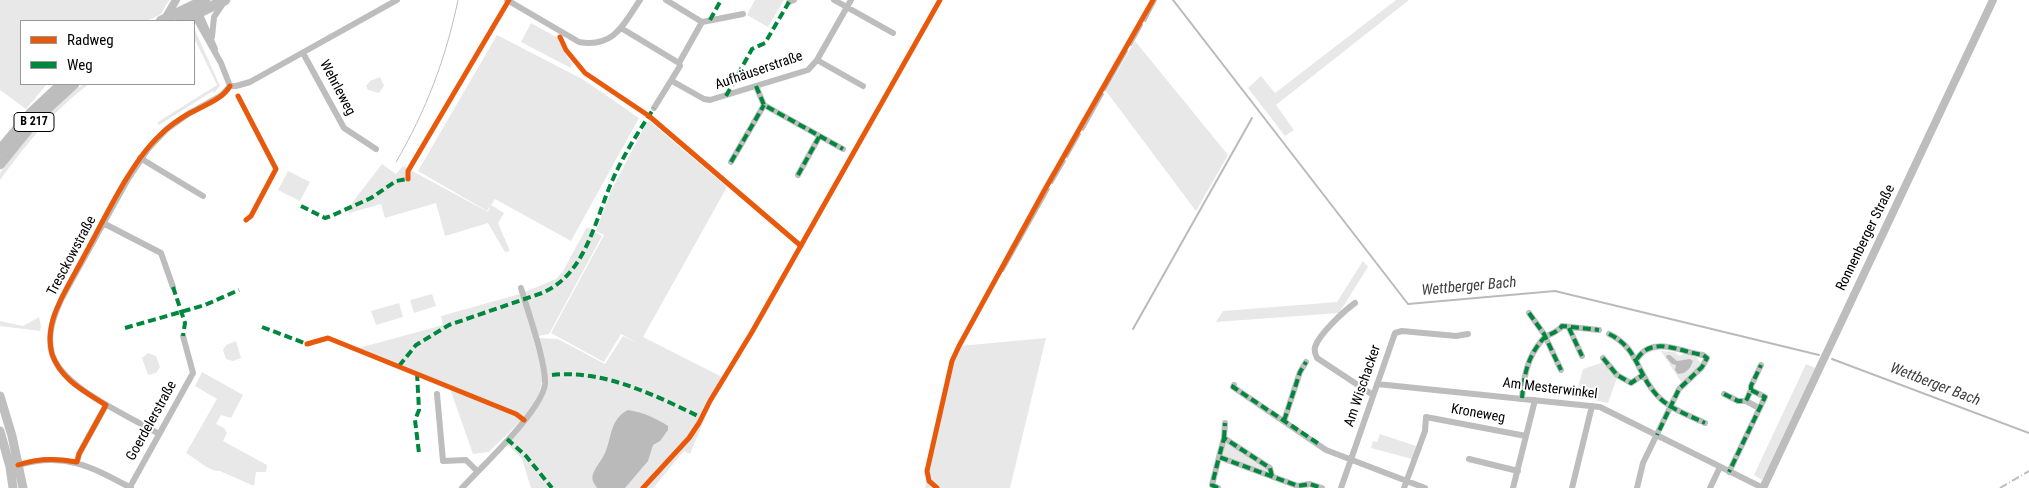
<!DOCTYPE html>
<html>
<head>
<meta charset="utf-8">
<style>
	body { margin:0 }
	#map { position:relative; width:2029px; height:488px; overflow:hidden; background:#fff; font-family:"Roboto Condensed",sans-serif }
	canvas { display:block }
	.legend { position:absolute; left:20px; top:20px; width:175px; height:65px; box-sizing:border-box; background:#fff; border:1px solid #999; margin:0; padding:6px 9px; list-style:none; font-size:15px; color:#000 }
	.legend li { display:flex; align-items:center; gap:10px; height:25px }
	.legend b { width:25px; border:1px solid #999 }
</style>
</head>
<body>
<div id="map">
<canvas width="2029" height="488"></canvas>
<ul class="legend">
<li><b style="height:6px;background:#e8590c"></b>Radweg</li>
<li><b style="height:6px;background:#00873e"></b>Weg</li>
</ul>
</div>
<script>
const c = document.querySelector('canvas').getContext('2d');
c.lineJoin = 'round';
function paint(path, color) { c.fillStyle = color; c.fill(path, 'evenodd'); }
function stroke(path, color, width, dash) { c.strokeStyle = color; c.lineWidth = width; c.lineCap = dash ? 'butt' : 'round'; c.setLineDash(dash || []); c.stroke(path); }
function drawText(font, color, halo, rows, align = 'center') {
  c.font = font + ' "Roboto Condensed",sans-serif'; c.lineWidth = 4; c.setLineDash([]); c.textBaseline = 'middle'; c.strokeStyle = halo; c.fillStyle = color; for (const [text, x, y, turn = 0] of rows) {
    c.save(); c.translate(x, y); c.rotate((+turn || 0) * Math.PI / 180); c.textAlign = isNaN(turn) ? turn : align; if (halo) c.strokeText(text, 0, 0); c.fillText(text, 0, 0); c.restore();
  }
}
paint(new Path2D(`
	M0,0H169L161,14L147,21H21V84H47L26,109L0,90Z
	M755,0H784L768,27L747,15Z
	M1396,0H1409L1276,105L1294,130L1285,136L1248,88L1261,76L1275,93Z
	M531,23L558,38L564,52L572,64L571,68L521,42Z
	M194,28L220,86L214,93L213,91L159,125L157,123L161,120L217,85L194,38Z
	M497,35L584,80L639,118L571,241L495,199L487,211L418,171Z
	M1135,41L1228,155L1196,211L1106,91Z
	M380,77L384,86L379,93L368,90L366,86L370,81Z
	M83,84H89C51,113 28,142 0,180V173C24,140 51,109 83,84Z
	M649,121L727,187L643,337L726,379L712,402L690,454L684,451L653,488H531L522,459L506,443C522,425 544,408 548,383L538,338L558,339L605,364L623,336L639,344L621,334L604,362L551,333L604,235L596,231L611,191L646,124Z
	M382,164L396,174L403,166L488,212L491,205L504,213L498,223L510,251L505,252L488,223L445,236L436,203L385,218L381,204L349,213L348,208Z
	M288,171L310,182L300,201L278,190Z
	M587,227L602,236L549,334L533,337C536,349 541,363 542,375C543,407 509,431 489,452L473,454L449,386L359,348L443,325L441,316L520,294L556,279L563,271Z
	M1363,261L1368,267L1339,313L1216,322L1223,311L1337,302Z
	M432,294L436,306L414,313L410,300Z
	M399,303L403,317L376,325L371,311Z
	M39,317L41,326L40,331L0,326V321L23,326Z
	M1046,338L1010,488H934L930,486L931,488H925L952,361L959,346Z
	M236,341L241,358L233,361L226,359L223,350L226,345Z
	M1661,351L1675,352L1679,356L1684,354L1696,357L1701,363L1699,368L1681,382Z
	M148,353L156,356L160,367L156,373L148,375L142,358Z
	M1604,362L1617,378L1608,403L1594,400L1575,398L1583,369Z
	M1806,364L1815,368L1762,480L1754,475Z
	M202,372L243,395L231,418L221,415L216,424L224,428L227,433L223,441L267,465L266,472H256L254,486L220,471C209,472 197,459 186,453L217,399L195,386Z
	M1380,434L1416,446L1412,459L1371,448L1373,441L1377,442Z
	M1229,443L1268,470L1266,471L1222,456L1224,444Z`), '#e8e8e8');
paint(new Path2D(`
	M1667,355H1670L1677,361L1690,359L1693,361L1690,368L1684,373L1678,374L1675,370L1676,365L1672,364L1666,357Z
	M628,410C642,412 656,418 668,426V430L660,441L653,445L648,461L625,488H597C594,483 591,480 593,474C596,466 602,460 605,453C612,437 610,419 628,410Z`), '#bababa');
stroke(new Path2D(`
	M1173,0L1408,304L1555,291L1819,355
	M1145,21L1156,0
	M1131,45L1142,25
	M1105,90L1127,51
	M1083,130L1103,94
	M1067,157L1080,134
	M1052,183L1065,161
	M1003,271L1049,189
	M1133,329L1252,118
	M1832,359L2029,433`), '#bababa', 2);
const primary = new Path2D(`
	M161,21L205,0
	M181,21L225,0
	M0,150L31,113L62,84
	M0,164L38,117L74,84`);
stroke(primary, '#dbdbdb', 11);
stroke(new Path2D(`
	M507,0L579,42C614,48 623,25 640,0
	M666,0L702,22L743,14
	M790,0L789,2L794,0
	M834,0L893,33
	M198,10L215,49
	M194,15L221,63L230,86
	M621,28L679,63L680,66L654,108
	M212,37L214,17L224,2
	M303,53L344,128L376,149
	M817,60L863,86
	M679,63L702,22
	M672,81L704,99L710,100L808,70L817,60L851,0
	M230,86H236L250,82L397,0
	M756,86L764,105L843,149
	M140,158L203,196
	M731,162L764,105
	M798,175L819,137
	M103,223L161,253L173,287
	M1355,303C1344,311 1319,334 1315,347C1314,351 1315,354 1317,358L1373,395
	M1529,313L1544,334L1561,370
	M1569,328L1582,356
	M1609,334C1638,348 1636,371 1655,393C1667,408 1688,415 1705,423
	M1603,358L1617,375L1631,383L1643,375
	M1637,359C1652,335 1681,352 1703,355L1707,358L1702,367L1679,389L1643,463L1637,488
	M1377,384L1600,407L1763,488
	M1234,385L1233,387L1326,450L1425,488
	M1751,390V386L1761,365
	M437,394L443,461L466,460L477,471
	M1724,394L1738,401H1746L1751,390L1765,397L1729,472
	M1522,398C1524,376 1527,357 1543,339C1548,334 1557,333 1562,326L1599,330
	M1746,401L1759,408
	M1284,421L1300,372L1306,362
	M159,434C138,422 116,411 95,398C49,369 38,346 63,296L128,179L148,149L167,129L188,114L222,95L230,86
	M1224,438L1225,423
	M1469,459L1518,471
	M77,462L79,454L106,405
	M16,466C62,451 91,466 131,488
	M1272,476L1270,468L1224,438L1219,457L1298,486L1310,484L1322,488
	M130,487L193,373L183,336
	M462,488C481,467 542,411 545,384C546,362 528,312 521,288
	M1218,488L1212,485L1219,457
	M1341,488L1395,333L1402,331L1456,336L1468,334
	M1404,488L1425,431L1426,417L1526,436
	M1513,488L1535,400
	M1572,488L1592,406
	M1710,488L1720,467`), '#bdbdbd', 6);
stroke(new Path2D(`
	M166,17L176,0
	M1763,488L1993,0`), '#bdbdbd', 8);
stroke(new Path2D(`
	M0,396L12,436L23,488
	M0,431L10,467L13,488`), '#bfbfbf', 9);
stroke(primary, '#bdbdbd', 10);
stroke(new Path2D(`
	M396,162C426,111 446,58 458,0`), '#bdbdbd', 1);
stroke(new Path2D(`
	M2000,488L2029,471`), '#bdbdbd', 2, [8, 2.5, 1, 2.5]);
stroke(new Path2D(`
	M710,20L721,0
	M756,86L764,105L843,149
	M726,96L752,49L765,43L789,2
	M731,162L764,105
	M798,175L819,137
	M301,206L325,218L331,216L371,198L396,181L408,179V176
	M173,287L185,323L183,336
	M1529,313L1544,334L1561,370
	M262,327L307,344L312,343
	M125,328L205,305L239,290
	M1569,328L1582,356
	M1609,334C1638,348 1636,371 1655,393C1667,408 1688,415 1705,423
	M1603,358L1617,375L1631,383L1643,375
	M1637,359C1652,335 1681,352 1703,355L1707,358L1702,367L1679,389L1657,435
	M399,366L416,345L449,325L542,293C587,274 595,218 613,179C624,154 639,131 654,108
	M417,373L419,410L415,420L419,453
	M552,375C603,369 657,396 702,418
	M1234,385L1233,387L1319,444
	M1751,390V386L1761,365
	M1724,394L1738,401H1746L1751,390L1765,397L1729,472
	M1522,398C1524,376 1527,357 1543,339C1548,334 1557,333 1562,326L1599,330
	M1284,421L1300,372L1306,362
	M1224,438L1225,423
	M507,439L526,456L552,488
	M1272,476L1270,468L1224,438L1219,457L1298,486L1310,484L1322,488
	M1218,488L1212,485L1219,457`), '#00873e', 4, [8, 4]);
stroke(new Path2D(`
	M560,37L566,50L585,73L649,116L801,246
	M238,96L276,169L251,216L246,220
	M408,179V171L509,0
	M307,344L328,338L516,414L524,420
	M18,465C38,458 57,458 77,462L79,454L106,405C84,391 61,380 52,354C49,342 50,328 54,316C61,296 73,277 83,258C103,222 130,163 159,136C168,127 179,119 190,113C203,106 223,99 230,86
	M643,488L689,438L699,423L710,401L752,332L940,0
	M937,488L929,481L927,471L952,361L959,346L1044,191L1153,0`), '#e8590c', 5);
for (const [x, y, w] of [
	[34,122,40]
]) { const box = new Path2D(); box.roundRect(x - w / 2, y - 9.5, w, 19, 4); c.fillStyle = '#fff'; c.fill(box); stroke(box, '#000', 1); }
drawText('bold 12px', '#000', null, [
	["B 217",34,122]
]);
drawText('14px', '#000', '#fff', [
	["Aufhäuserstraße",759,71,-19],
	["Wehrleweg",337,88,62],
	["Ronnenberger Straße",1866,238,-64],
	["Tresckowstraße",72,256,-62],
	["Am Wischacker",1363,386,-71],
	["Am Mesterwinkel",1550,389,7],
	["Kroneweg",1478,414,10],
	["Goerdelerstraße",152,421,-61]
]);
drawText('italic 15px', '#3e3e3e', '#fff', [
	["Wettberger Bach",1469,287,-5],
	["Wettberger Bach",1935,385,21]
]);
</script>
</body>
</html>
